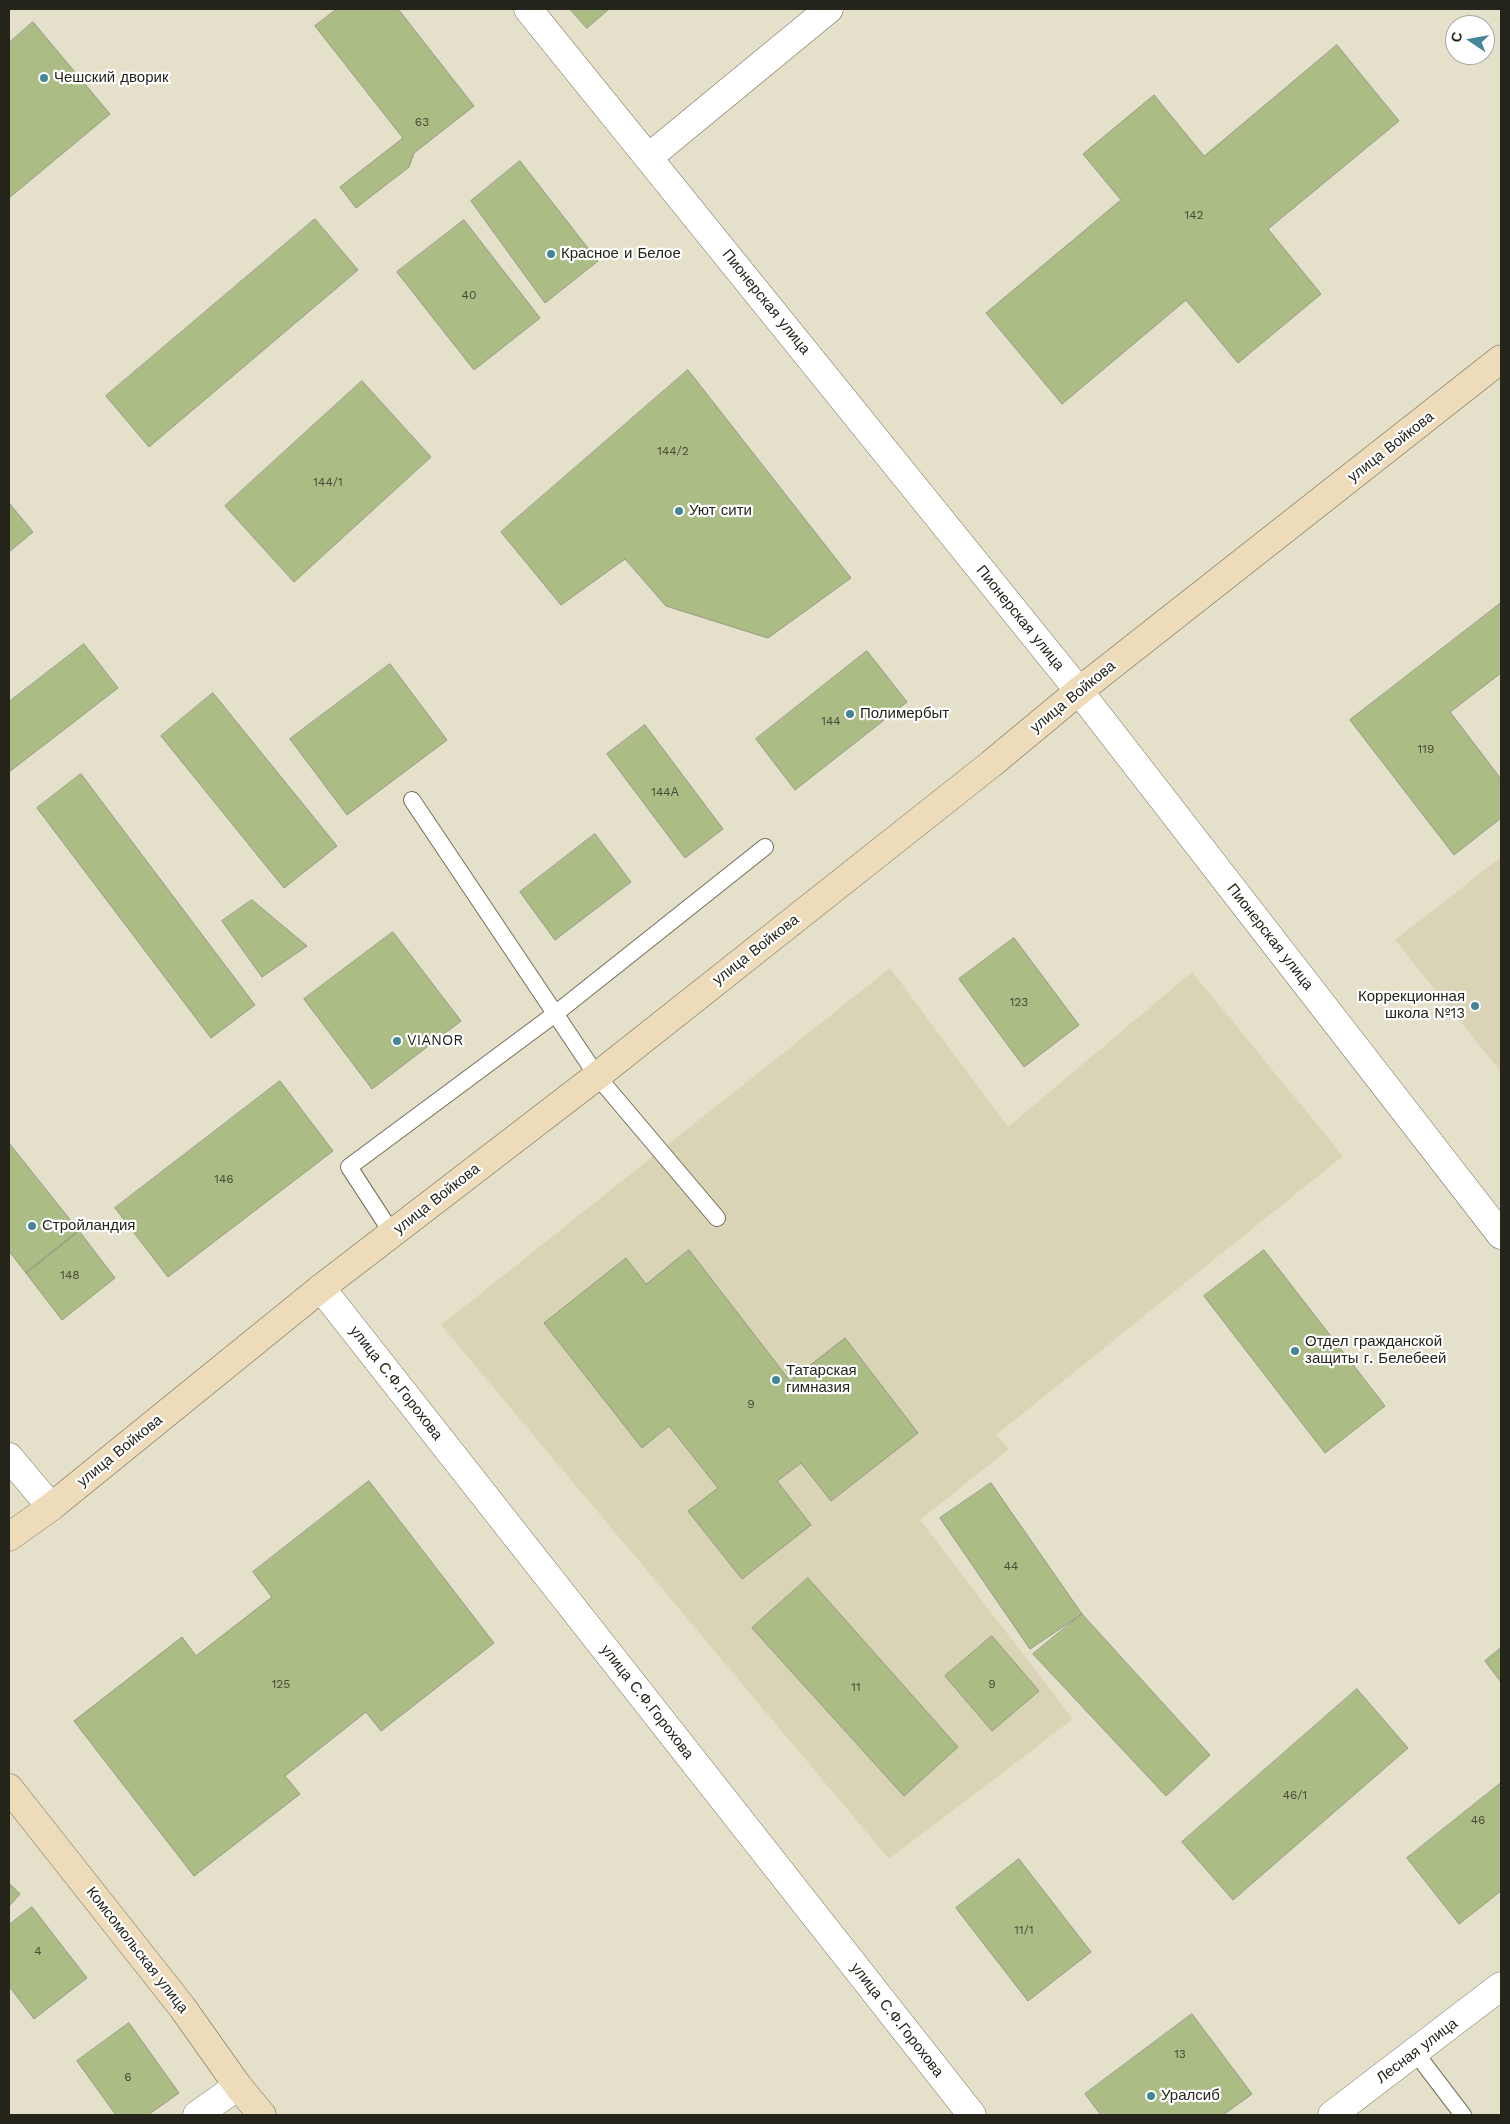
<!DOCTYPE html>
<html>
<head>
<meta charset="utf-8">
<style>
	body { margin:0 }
	#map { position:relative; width:1510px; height:2124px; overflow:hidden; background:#e4e0c9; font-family:"Work Sans",sans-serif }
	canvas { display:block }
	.frame { position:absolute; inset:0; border:10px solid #25241b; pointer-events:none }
	.north { position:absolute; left:1445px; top:15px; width:50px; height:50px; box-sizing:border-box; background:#fff; border:1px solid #a8a7a4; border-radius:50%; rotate:282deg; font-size:14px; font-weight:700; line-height:20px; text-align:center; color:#25241b }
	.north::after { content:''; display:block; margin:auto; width:18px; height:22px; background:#448697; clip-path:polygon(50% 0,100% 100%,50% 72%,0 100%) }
</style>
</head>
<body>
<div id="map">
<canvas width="1510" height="2124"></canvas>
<div class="frame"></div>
<div class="north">С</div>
</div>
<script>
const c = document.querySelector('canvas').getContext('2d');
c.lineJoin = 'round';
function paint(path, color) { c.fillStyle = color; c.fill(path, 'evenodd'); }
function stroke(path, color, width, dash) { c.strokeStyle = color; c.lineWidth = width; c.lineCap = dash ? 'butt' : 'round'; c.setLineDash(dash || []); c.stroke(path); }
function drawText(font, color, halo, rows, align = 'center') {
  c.font = font + ' "Work Sans",sans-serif'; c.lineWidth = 4.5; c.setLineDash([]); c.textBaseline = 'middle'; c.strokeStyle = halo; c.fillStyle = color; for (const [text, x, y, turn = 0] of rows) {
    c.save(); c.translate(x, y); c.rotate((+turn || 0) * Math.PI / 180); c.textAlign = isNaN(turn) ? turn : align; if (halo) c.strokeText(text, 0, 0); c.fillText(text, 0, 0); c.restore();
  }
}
paint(new Path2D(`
	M1501,857V1072L1395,940Z
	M890,968L1008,1127L1192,972L1343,1156L996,1435L1009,1449L920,1520L1073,1719L889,1859L441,1325Z`), '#dad4b7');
const building = new Path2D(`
	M337,9H398L474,106L414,153L409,167L356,208L340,187L403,138L315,26Z
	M570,9H609L587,28Z
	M33,22L110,114L9,198V43Z
	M1337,45L1399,121L1268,229L1321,294L1238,363L1186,300L1062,404L986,313L1121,200L1083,154L1154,95L1204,156Z
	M520,161L598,261L545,303L471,201Z
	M315,219L358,270L149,447L106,396Z
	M464,220L540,318L474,370L397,272Z
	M688,370L851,578L768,638L666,606L625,559L561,605L501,532Z
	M362,381L431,457L294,582L225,506Z
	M9,503L33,532L9,552Z
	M1501,603V673L1450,712L1501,779V818L1454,855L1350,720Z
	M84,644L118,688L9,772V702Z
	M867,651L907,702L795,790L756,739Z
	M390,664L447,740L347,815L290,739Z
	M213,693L337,846L284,888L161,736Z
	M645,725L723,829L685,858L607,754Z
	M81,774L255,1005L211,1038L37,808Z
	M595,834L631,882L555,940L520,892Z
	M252,900L307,946L262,977L222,921Z
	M393,932L461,1021L372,1089L304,999Z
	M1014,938L1079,1025L1024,1067L959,979Z
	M280,1081L333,1151L168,1277L115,1208Z
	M9,1143L79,1231L26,1273L9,1251Z
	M79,1231L115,1278L62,1320L26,1273Z
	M689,1250L790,1381L845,1338L918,1433L831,1501L801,1463L777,1481L811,1525L742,1579L688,1511L718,1488L669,1426L642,1448L544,1323L626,1258L646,1284Z
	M1264,1250L1385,1406L1325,1453L1204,1296Z
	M369,1481L494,1643L381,1731L366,1712L285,1776L300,1794L194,1876L74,1721L182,1637L196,1656L272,1597L253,1572Z
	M991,1483L1082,1614L1030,1649L940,1518Z
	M808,1578L958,1747L904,1796L752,1628Z
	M1082,1614L1210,1755L1166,1796L1033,1654Z
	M992,1636L1039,1691L992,1731L945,1676Z
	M1501,1648V1682L1485,1661Z
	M1357,1689L1408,1748L1233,1900L1182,1842Z
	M1501,1783V1891L1459,1924L1407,1858Z
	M1019,1859L1091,1952L1028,2001L956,1908Z
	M9,1883L20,1894L9,1906Z
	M32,1907L87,1978L34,2019L9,1986V1925Z
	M1192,2014L1252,2094L1223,2115H1101L1085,2094Z
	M129,2023L179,2093L148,2115H116L77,2061Z`);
paint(building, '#abbc85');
stroke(building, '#939a85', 1);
const lane = new Path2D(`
	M412,800L597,1076L717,1218
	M392,1233L349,1167L555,1014L765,847
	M1415,2052L1463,2115`);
const street = new Path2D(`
	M528,9L1079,691L1501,1235
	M649,157L829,9
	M321,1288L972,2115
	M9,1457L51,1507
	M197,2115L238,2086
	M1332,2115L1501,1986`);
const secondary = new Path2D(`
	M9,1537L51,1507L321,1288L597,1076L991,764L1079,691L1501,359
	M9,1788L182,2007L238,2086L262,2115`);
stroke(lane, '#726f5a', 18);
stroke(street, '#726f5a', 29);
stroke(secondary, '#726f5a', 29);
stroke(lane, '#fff', 16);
stroke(street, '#fff', 28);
stroke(secondary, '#eedbb9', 28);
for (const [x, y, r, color] of [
	[44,78,5,"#448697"],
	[551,254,5,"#448697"],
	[679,511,5,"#448697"],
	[850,714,5,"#448697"],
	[1475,1006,5,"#448697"],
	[397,1041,5,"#448697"],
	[32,1226,5,"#448697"],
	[1295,1351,5,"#448697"],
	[776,1380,5,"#448697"],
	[1151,2096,5,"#448697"]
]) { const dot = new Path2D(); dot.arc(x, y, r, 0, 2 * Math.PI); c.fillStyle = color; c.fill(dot); stroke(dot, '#fff', 2); }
drawText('12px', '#464a36', null, [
	["63",422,122],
	["142",1194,215],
	["40",469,295],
	["144/2",673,451],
	["144/1",328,482],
	["144",831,721],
	["119",1426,749],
	["144А",665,792],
	["123",1019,1002],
	["146",224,1179],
	["148",70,1275],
	["9",751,1404],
	["44",1011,1566],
	["125",281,1684],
	["9",992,1684],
	["11",856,1687],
	["46/1",1295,1795],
	["46",1478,1820],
	["11/1",1024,1930],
	["4",38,1951],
	["13",1180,2054],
	["6",128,2077]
]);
drawText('15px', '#25241b', '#fff', [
	["Чешский дворик",54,78],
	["Красное и Белое",561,254],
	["Уют сити",689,511],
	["Полимербыт",860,714],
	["Коррекционная",1465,997,"right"],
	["школа №13",1465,1014,"right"],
	["VIANOR",407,1041],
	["Стройландия",42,1226],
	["Отдел гражданской",1305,1342],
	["защиты г. Белебеей",1305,1359],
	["Татарская",786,1371],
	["гимназия",786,1388],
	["Уралсиб",1161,2096]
], 'left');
drawText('15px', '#25241b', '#fff', [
	["Пионерская улица",766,302,51],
	["улица Войкова",1391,447,-38],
	["Пионерская улица",1020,618,51],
	["улица Войкова",1073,697,-39],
	["Пионерская улица",1270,937,52],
	["улица Войкова",756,950,-38],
	["улица Войкова",437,1199,-38],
	["улица С.Ф.Горохова",396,1383,52],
	["улица Войкова",120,1451,-39],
	["улица С.Ф.Горохова",647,1702,52],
	["Комсомольская улица",137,1950,52],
	["улица С.Ф.Горохова",897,2020,52],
	["Лесная улица",1417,2051,-37]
]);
</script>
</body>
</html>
